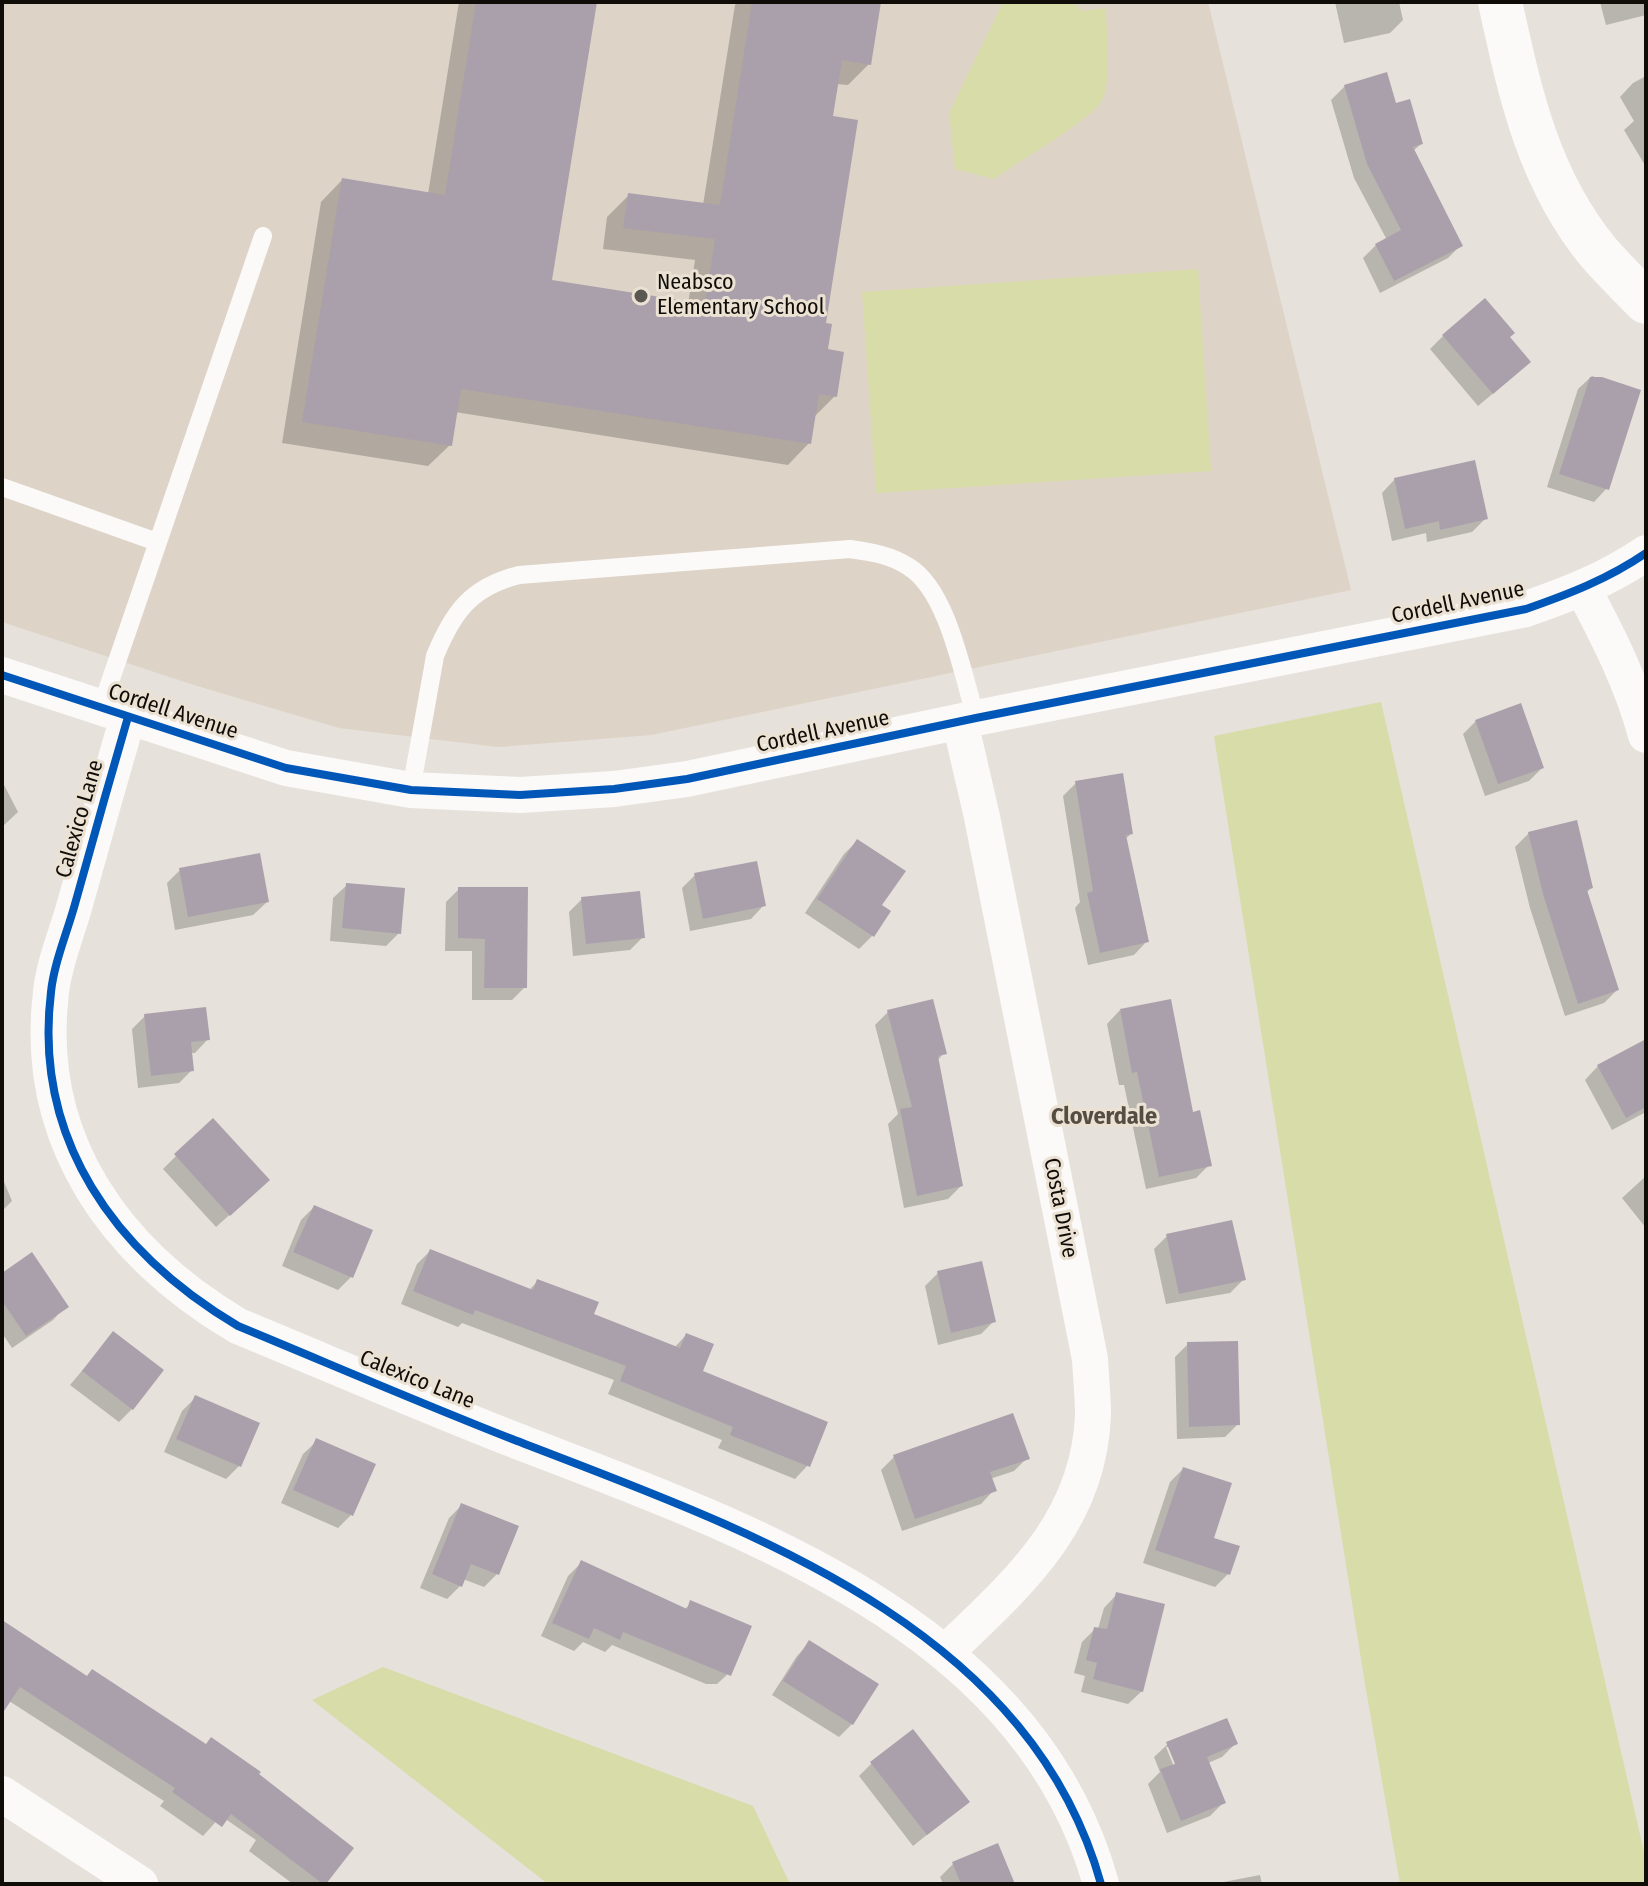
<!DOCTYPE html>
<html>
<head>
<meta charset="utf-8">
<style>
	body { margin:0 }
	#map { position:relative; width:1648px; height:1886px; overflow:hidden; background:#e6e1da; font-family:"Fira Sans Condensed",sans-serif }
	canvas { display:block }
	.frame { position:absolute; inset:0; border:4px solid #100d09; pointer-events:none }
</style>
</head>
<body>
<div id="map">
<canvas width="1648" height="1886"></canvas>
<div class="frame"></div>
</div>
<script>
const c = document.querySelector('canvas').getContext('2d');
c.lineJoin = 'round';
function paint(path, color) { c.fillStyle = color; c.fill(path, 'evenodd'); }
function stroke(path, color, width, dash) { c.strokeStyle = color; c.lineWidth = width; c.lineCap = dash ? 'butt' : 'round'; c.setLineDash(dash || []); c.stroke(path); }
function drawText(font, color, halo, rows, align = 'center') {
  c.font = font + ' "Fira Sans Condensed",sans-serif'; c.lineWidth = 6; c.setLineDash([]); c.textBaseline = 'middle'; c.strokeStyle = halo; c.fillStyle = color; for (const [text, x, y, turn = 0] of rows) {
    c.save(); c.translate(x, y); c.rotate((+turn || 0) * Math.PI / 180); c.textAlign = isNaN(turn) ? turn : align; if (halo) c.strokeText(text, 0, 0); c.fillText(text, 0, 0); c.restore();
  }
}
paint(new Path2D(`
	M2,2H1208L1351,590L651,735L498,747L339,728L194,685L2,622Z`), '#ded3c7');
paint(new Path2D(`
	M1042,2H1073L1082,11L1106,8C1106,32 1113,82 1101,102C1089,121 1016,163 994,179L955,169L949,113L1002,4Z
	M1198,269L1211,471L876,493L862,292Z
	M1381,702L1646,1861V1884H1400L1365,1684L1214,736Z
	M383,1667L753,1806L790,1884H548L312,1700Z`), '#d8dca8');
paint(new Path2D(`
	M459,2H595L550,282L688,304L695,260L603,249L607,217L628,196L703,205L735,5L738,2H872L869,64L848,85L836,84L831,118L823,325L835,396L813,418L809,443L788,465L455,412L450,445L428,466L282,443L321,202L342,180L428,194Z
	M1335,2H1399L1403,20L1390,33L1344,43Z
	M1600,2H1646V15L1606,25Z
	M1646,76V167L1624,130L1634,121L1620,97L1633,83Z
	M1345,86L1395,105L1421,144L1413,151L1461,245L1448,258L1380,293L1363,258L1376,245L1387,240L1354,178L1331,100Z
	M1443,336L1515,375L1478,406L1430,349Z
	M1592,376L1638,391L1607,488L1594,502L1547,487L1578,389Z
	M1395,479L1486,518L1472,532L1427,542L1426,533L1392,541L1382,493Z
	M1476,721L1542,768L1529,781L1485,796L1463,734Z
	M2,781L18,812L2,827Z
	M1076,783L1131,834L1124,840L1147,941L1134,955L1088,965L1075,908L1080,902L1063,796Z
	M1529,833L1591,888L1586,893L1617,990L1604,1003L1565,1016L1530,908L1515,847Z
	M857,841L880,906L888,912L872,936L859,949L805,913L844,854Z
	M180,870L267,902L253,915L175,930L167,883Z
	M695,875L764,905L751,919L690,931L682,888Z
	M347,885L399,933L386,946L330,941L333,898Z
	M459,889L525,987L512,1000H472V951H445L446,902Z
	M582,899L643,937L630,950L573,956L569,912Z
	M1120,1010L1209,1165L1196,1178L1146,1189L1124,1085H1119L1107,1024Z
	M888,1012L944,1053L937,1061L961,1186L948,1199L904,1208L888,1124L898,1114L875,1025Z
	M145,1016L208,1039L195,1053H190L192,1070L179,1083L138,1088L132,1029Z
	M1646,1046V1112L1612,1130L1585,1080L1598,1066Z
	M176,1156L254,1193L216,1227L163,1169Z
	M1646,1176V1228L1622,1198Z
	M2,1177L12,1201L2,1211Z
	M314,1207L352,1276L338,1290L282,1266L301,1220Z
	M1167,1236L1243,1280L1230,1293L1166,1304L1154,1249Z
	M430,1251L529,1290L538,1281L592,1315L674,1348L686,1335L700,1372L808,1465L795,1479L718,1448L722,1440L608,1394L614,1380L462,1323L458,1327L401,1304L417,1264Z
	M938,1273L994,1321L981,1334L938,1345L925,1286Z
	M2,1275L66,1306L53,1320L12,1348L2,1333Z
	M113,1334L132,1409L119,1422L70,1385Z
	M1188,1344L1238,1424L1225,1437L1177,1439L1175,1357Z
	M195,1398L239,1466L226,1479L164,1452L182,1411Z
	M317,1441L351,1515L338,1528L281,1503L303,1454Z
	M894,1457L1027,1458L1014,1471L990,1479L994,1490L981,1504L902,1531L881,1470Z
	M1183,1469L1211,1539L1228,1574L1215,1587L1143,1563L1170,1482Z
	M462,1505L497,1574L484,1587L463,1579L460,1586L447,1599L420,1588L449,1518Z
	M581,1563L684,1610L691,1603L731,1671L717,1684H706L612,1645L605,1652L583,1642L574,1651L541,1636L568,1576Z
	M1117,1594L1142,1691L1128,1704L1081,1692L1085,1676L1074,1673L1082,1642L1095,1629H1098L1104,1608Z
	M2,1622L85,1678L257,1775L323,1884H293L249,1851L256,1840L221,1816L203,1836L160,1806L164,1801L6,1699L2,1702Z
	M810,1642L852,1724L839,1737L772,1695L797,1656Z
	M1168,1744H1235L1222,1757L1208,1763L1223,1803L1210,1816L1167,1833L1148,1784L1160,1772L1154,1757ZM1166,1747H1171L1181,1772L1177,1774Z
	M872,1763L968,1802L913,1846L859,1776Z
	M953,1864L1013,1884H943L940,1877Z
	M1260,1875L1262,1884H1213Z`), '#0003');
paint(new Path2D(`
	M476,2H597L552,280L705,304L715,239L623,228L628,193L720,205L752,2H881L871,65L842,60L833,116L858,120L826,323L832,324L828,349L844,352L837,397L819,394L811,444L461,389L452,446L302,422L342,178L445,195Z
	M1387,72L1396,103L1410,99L1423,144L1413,147L1463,246L1394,281L1375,244L1401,230L1367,164L1344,85Z
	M1485,298L1515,333L1510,337L1531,362L1493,394L1442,335Z
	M1590,377H1602L1641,390L1609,490L1559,474Z
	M1475,460L1488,519L1440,530L1439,521L1405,529L1394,478Z
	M1521,703L1544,768L1498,784L1475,720Z
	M1123,773L1133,834L1126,835L1149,942L1100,953L1087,893L1093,891L1075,781Z
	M1577,820L1593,888L1587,890L1619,990L1578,1004L1543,894L1528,832Z
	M857,839L906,871L882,905L891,911L874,937L817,899Z
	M260,853L269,902L188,917L179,868Z
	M757,861L766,906L703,919L694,873Z
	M346,883L405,888L401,934L342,928Z
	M458,887H528L527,988H484L485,939L458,938Z
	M640,891L645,938L586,944L581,897Z
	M933,999L947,1054L938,1056L963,1186L917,1196L900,1109L912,1107L887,1010Z
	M1171,999L1193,1112L1200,1110L1212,1166L1159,1177L1137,1072L1132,1073L1120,1009Z
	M206,1007L210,1040L191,1042L194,1071L151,1076L144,1014Z
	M1646,1039V1107L1626,1118L1597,1065Z
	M213,1118L270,1180L230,1216L174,1154Z
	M314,1205L373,1230L353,1278L293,1252Z
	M1232,1220L1246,1280L1179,1294L1166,1234Z
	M430,1249L533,1290L537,1279L599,1302L594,1314L680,1348L686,1333L714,1344L703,1371L828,1422L810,1467L730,1435L733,1427L620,1381L626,1366L475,1310L473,1315L413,1291Z
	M32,1252L69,1307L26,1336L2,1301V1273Z
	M982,1261L996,1322L951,1333L937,1271Z
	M113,1331L164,1370L133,1410L82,1371Z
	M1238,1341L1240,1425L1189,1427L1187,1342Z
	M195,1395L260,1423L241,1467L176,1439Z
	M1013,1413L1030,1459L990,1472L997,1491L915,1519L893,1455Z
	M316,1438L376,1464L353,1516L293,1490Z
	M1183,1467L1232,1483L1214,1538L1240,1546L1230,1575L1155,1550Z
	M461,1503L519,1526L499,1575L471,1564L462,1587L432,1574Z
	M581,1560L687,1609L690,1600L752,1626L731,1676L623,1632L620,1640L594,1628L589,1639L552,1623Z
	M1116,1592L1165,1604L1143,1692L1093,1679L1097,1663L1086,1660L1094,1627L1107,1629Z
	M2,1620L87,1676L92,1669L206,1744L211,1737L261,1772L259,1774L354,1848L326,1884H323L231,1814L222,1827L172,1792L175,1788L20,1687L2,1714Z
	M809,1640L879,1684L853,1725L783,1681Z
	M1227,1718L1238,1744L1207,1757L1226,1803L1181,1821L1160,1769L1175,1764L1166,1742Z
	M913,1729L970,1802L927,1835L870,1762Z
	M998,1843L1015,1884H961L952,1862Z`), '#aaa0ab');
stroke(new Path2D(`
	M2,487L157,542
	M101,708L263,236
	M411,790L435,656C453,612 471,587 519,575L850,549C871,552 891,555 909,567C948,591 963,676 976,718`), '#fbfaf9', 18);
stroke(new Path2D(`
	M1583,589C1608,636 1632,683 1646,735
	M2,675L286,768L411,790L520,795L614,789L687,779L976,718L1526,609C1569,594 1608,579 1646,553
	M128,717C110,779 92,842 75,904C67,933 54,963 51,992C33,1140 115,1253 238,1326C330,1364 420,1403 512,1439C739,1527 1028,1622 1101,1884
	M946,1652C1018,1583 1089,1522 1093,1415C1093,1396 1091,1378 1090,1359L982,817L960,722
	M2,1794L140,1884`), '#fbfaf9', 36);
stroke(new Path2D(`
	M1500,2C1520,93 1538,179 1599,253C1614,270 1630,286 1646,302`), '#fbfaf9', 44);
stroke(new Path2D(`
	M2,675L286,768L411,790L520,795L614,789L687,779L976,718L1526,609C1569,594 1608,579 1646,553
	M128,717C110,779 92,842 75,904C67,933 54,963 51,992C33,1140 115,1253 238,1326C330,1364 420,1403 512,1439C739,1527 1028,1622 1101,1884`), '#0057b8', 8);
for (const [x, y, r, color] of [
	[641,296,8,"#5b5752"]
]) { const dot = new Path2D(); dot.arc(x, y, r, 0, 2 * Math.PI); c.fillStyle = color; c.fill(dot); stroke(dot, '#ece2d4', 3); }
drawText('22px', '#100d09', '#ece2d4', [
	["Neabsco",657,283],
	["Elementary School",657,308]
], 'left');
drawText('22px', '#100d09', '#ece2d4', [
	["Cordell Avenue",1458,603,-12],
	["Cordell Avenue",173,712,18],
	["Cordell Avenue",823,732,-12],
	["Calexico Lane",80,819,-74],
	["Costa Drive",1060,1208,79],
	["Calexico Lane",417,1380,22]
]);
drawText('bold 24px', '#554d42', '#ece2d4', [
	["Cloverdale",1104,1117]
]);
</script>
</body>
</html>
